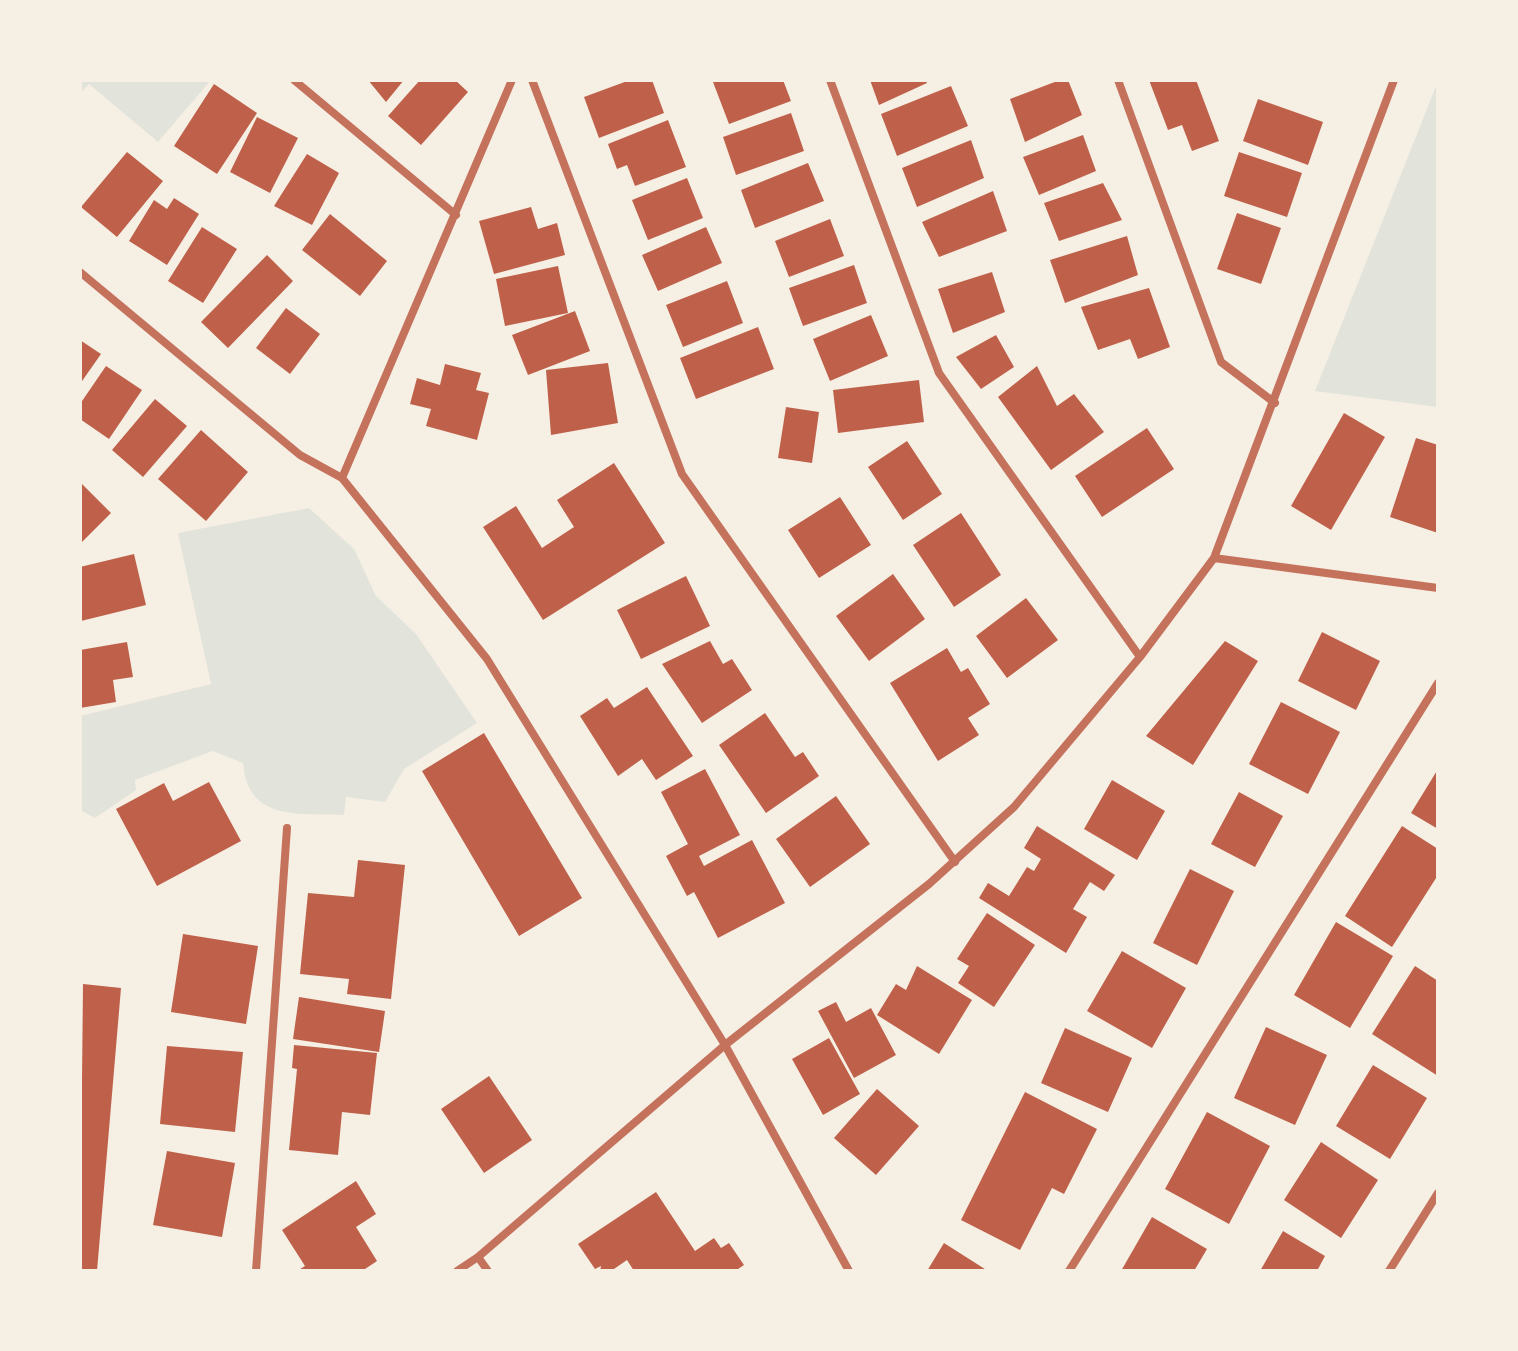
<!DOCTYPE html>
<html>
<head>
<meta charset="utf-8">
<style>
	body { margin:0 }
	#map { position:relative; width:1518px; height:1351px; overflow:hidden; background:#f6efe4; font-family:"Fira Sans",sans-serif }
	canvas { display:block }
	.frame { position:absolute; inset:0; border:82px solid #f6efe4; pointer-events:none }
</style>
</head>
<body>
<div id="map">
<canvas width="1518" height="1351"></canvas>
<div class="frame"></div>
</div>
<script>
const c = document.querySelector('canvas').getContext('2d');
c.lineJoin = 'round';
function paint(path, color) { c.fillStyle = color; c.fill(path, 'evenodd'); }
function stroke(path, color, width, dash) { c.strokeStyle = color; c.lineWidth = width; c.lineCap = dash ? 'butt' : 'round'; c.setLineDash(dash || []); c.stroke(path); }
paint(new Path2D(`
	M80,80H211L158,142L89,84L80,94Z
	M1438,81V407L1315,391Z
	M309,508L354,549L376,596L416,634L477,723L404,769L385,802L346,797L344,815C299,813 248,822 243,763L213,751L135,780L136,790L95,818L80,810V716L211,684L178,533Z`), '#e2e4dc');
paint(new Path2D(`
	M368,80H404L386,102Z
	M420,80H455L468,92L421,145L388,116Z
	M630,80H652L664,113L599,138L584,97Z
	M718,80H783L791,101L729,124L713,82Z
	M870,80H926L927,83L879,105Z
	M1060,80H1068L1082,115L1025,142L1010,99Z
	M1149,80H1196L1219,141L1192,151L1182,125L1168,130Z
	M214,84L257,113L217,174L174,146Z
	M951,86L968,126L897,156L881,114Z
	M1258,99L1323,122L1308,165L1243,141Z
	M791,113L804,151L736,175L723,137Z
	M257,117L298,138L270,193L230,172Z
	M668,120L686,167L635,186L627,165L617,169L608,144Z
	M1083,135L1096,171L1039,195L1023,157Z
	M971,140L984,178L917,207L902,168Z
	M127,152L163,181L117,237L81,207Z
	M1239,152L1302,173L1287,217L1224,196Z
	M307,154L339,173L312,225L274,206Z
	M808,163L824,201L755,228L741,190Z
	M687,178L703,218L648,240L632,200Z
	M1103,183L1122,220L1059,241L1044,203Z
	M993,191L1007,231L939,257L922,222Z
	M174,198L199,214L167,265L129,241L154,200L167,209Z
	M531,207L538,229L557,223L565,255L494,274L479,221Z
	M1237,213L1281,228L1261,284L1217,269Z
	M330,214L387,261L360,296L302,250Z
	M830,219L844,256L789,277L775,241Z
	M202,227L237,249L203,303L168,281Z
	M706,227L722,263L658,291L642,255Z
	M1127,236L1138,275L1065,303L1050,260Z
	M267,255L293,281L228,348L201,322Z
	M854,265L867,303L803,326L789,288Z
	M558,266L568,313L505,326L496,279Z
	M992,272L1005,312L953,333L938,289Z
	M727,281L743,323L683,347L666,305Z
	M1149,288L1170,347L1138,359L1130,339L1098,350L1081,307Z
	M286,308L320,334L290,374L256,348Z
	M575,311L590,351L528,375L512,335Z
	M871,315L888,356L830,381L813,339Z
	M758,327L774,369L696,399L680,358Z
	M996,335L1014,367L981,389L956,357Z
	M80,340L101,354L80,384Z
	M608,363L618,423L551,435L546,370Z
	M445,364L481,373L476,390L489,393L477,440L426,426L431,409L410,404L417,378L440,385Z
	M106,366L142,390L109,439L80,419V404Z
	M1037,366L1057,406L1074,394L1104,432L1051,470L998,397Z
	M919,380L924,422L838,433L833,390Z
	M155,399L187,426L143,477L112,450Z
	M786,407L819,412L812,463L778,458Z
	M1344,413L1385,437L1331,530L1291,506Z
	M1147,428L1174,469L1102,517L1075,476Z
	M201,430L248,472L206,521L158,479Z
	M1416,438L1438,445V533L1390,517Z
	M907,441L942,494L903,520L868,467Z
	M614,463L665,543L543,620L483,527L516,506L542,548L574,527L557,500Z
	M80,482L111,513L80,544Z
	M840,497L871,545L819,578L788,530Z
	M961,513L1001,575L954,607L913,545Z
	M134,554L146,605L81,621L80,567Z
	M893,574L925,619L869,661L836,616Z
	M686,576L710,626L641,659L617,610Z
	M1026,598L1058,640L1007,678L976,636Z
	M1322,632L1380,661L1356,710L1298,681Z
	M710,641L723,664L732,659L752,690L702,723L662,664Z
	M1225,641L1258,661L1193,765L1146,736Z
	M127,642L133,677L113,680L116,702L80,708V650Z
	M947,648L961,672L968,668L990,704L968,718L979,735L938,761L890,683Z
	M647,687L693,756L656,780L642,759L618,776L580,716L607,698L614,708Z
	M1281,702L1340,732L1308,794L1249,764Z
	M765,713L795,757L803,752L819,776L766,813L719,745Z
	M484,733L582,898L519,936L422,771Z
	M705,769L740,835L699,856L704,866L752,840L785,903L718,938L694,892L687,896L666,856L688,844L661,792Z
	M1438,769V829L1411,813Z
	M1112,780L1165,811L1137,860L1084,829Z
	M209,782L241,841L157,886L116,809L164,783L173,801Z
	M1239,792L1283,816L1255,867L1211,844Z
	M836,796L870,844L810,887L776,839Z
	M1037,826L1115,875L1104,891L1090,882L1073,909L1087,917L1066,953L979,898L988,883L1009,896L1027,867L1034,871L1041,859L1024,848Z
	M1402,826L1438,849V875L1392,947L1345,916Z
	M358,860L405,865L391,999L347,994L349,979L300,974L308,893L354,897Z
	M1190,869L1234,891L1197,965L1153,943Z
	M987,913L1035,945L994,1007L958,983L969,966L957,959Z
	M1336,922L1393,956L1350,1028L1294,995Z
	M183,934L258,946L246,1024L171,1012Z
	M1122,951L1186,988L1152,1048L1087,1011Z
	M917,966L972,1000L939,1054L877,1015L896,984L906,990Z
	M1415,966L1438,981V1076L1372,1034Z
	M83,984L121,988L97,1271H80Z
	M299,997L385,1011L379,1052L293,1039Z
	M836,1002L846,1022L871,1008L896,1055L854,1078L818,1011Z
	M1266,1027L1327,1055L1295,1125L1234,1098Z
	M1065,1028L1132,1058L1108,1112L1041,1083Z
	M829,1038L860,1094L823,1115L792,1059Z
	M294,1045L377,1053L370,1115L342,1112L338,1155L289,1150L297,1069L292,1068Z
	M167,1046L243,1052L235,1132L160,1124Z
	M1373,1065L1427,1098L1390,1159L1336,1126Z
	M489,1076L532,1140L484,1173L441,1109Z
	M877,1089L919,1126L876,1175L834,1138Z
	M1025,1092L1097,1129L1064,1194L1052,1188L1020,1250L961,1220Z
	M1207,1112L1270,1146L1229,1224L1165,1189Z
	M1321,1142L1378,1180L1341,1238L1284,1200Z
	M167,1151L235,1163L222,1237L153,1225Z
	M356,1181L376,1214L356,1227L377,1261L362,1271H297L305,1266L282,1230Z
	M656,1192L695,1251L714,1238L721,1248L729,1243L744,1265L735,1271H634L627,1260L611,1271H600L601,1266L595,1269L578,1244Z
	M1152,1217L1207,1249L1194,1271H1121Z
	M1283,1231L1325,1256L1317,1271H1260Z
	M944,1243L988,1271H927Z`), '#bf614a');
stroke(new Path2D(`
	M294,80L456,215
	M532,80L682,474L955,862
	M830,80L939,373L1140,657
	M1118,80L1221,362L1275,403
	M80,272L300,455L342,478L487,659L725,1045L849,1271
	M342,478L512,80
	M1214,558L1438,588
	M478,1257L488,1271
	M256,1271L287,828
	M457,1271L478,1257L725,1045L929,884L1014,807L1140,657L1214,558L1394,80
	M1069,1271L1438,683
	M1389,1271L1438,1193`), '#c5725c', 8);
</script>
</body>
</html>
